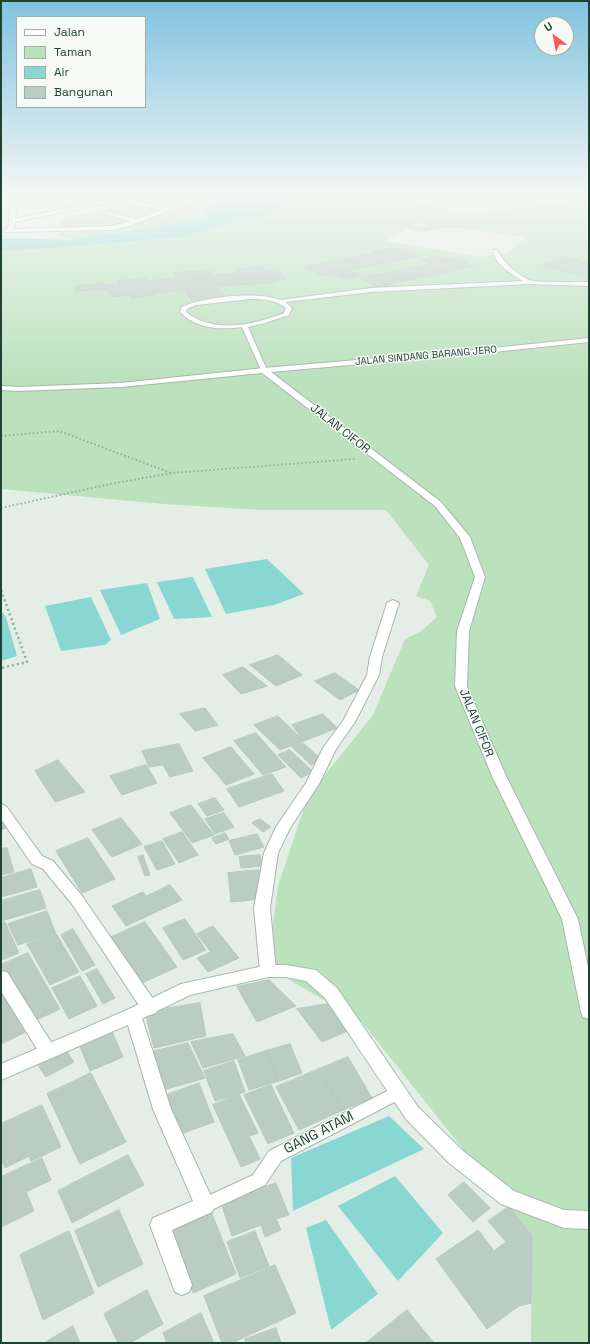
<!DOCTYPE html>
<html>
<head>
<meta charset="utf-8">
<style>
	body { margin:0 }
	#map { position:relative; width:590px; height:1344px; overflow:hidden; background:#e4eee7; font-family:"Space Grotesk",sans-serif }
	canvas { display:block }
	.frame { position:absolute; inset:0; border:2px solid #214232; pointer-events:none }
	.legend { position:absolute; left:16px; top:16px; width:130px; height:92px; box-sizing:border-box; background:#f5faf6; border:1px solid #a0b0a8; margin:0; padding:5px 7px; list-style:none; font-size:12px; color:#214232 }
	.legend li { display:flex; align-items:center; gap:8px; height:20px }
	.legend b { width:20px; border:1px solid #a0b0a8 }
	.north { position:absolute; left:534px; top:16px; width:40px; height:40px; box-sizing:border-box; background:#f5faf6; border:1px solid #a0b0a8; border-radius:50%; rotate:328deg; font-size:11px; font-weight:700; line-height:16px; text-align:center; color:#214232 }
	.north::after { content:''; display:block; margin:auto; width:14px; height:18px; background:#fc5954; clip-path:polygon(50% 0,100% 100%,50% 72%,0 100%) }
</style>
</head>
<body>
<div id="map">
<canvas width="590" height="1344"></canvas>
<div class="frame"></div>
<ul class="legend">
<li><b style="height:5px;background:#fff"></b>Jalan</li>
<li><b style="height:11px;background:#bbe1bd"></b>Taman</li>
<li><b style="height:11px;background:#88d7d2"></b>Air</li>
<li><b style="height:11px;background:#bbccc2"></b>Bangunan</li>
</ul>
<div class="north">U</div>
</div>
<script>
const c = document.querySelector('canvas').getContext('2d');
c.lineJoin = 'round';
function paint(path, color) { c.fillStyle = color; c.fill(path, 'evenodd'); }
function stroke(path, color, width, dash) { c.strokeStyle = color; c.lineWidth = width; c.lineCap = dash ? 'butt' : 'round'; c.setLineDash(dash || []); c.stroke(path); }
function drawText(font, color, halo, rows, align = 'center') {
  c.font = font + ' "Space Grotesk",sans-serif'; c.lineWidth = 3; c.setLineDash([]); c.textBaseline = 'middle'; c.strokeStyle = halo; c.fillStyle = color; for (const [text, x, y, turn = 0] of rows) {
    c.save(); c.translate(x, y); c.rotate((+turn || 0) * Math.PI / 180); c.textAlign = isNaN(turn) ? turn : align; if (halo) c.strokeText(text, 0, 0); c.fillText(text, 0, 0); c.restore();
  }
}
paint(new Path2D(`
	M156,192H173L193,199L205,197V194L203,192H233L207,203L203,219L72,240L57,236L62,232L60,228V221C81,209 106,211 129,206L134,203L133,201L146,194Z
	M285,192H418L417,204L463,212L536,207L589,197V1343H531L532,1236L361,1021L291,981L268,963L278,886L308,796L373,715L405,639L420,632L437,617L430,601L416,596L429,565L386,510H262L163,504L1,489V250L44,249L182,237L279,212ZM418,223L525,237V238L508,253L480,257L385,241Z`), '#bbe1bd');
paint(new Path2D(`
	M233,192H285L279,212L182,237L44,249L1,250V238L72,240L203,219L207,203Z
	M267,559L304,594L274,605L226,614L205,569Z
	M193,577L212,617L174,619L157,582Z
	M147,583L160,619L121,635L100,590Z
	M91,597L111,640L105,645L61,651L45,606Z
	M1,610L6,617L17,656L1,661Z
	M389,1116L424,1149L293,1211L291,1158Z
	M395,1176L443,1233L398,1281L338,1206Z
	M326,1220L378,1294L331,1330L306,1228Z`), '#88d7d2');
const building = new Path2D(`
	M450,220L464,226L453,228L440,222Z
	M438,223L449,227L420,232L409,228Z
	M392,248L396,249L402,248L420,256L349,270L362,276L346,279L335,274L323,276L305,267L377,253L372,252Z
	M438,256L448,260L456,259L474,266L377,287L360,278L431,264L422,260Z
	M562,257L580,261L561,270L543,265Z
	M583,262L589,263V271L580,275L562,271Z
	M262,267L265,270L277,269L286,279L271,281L273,283L216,286L224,296L191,300L185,290L154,293L155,295L131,298L130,295L111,297L107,289L76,291L74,286L87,285L88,286L104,283L105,285L120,284L118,281L145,278L146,281L177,278L173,273L208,270L212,275L238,273L235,270Z
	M278,655L302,675L276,686L250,665Z
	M243,667L267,686L241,694L223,675Z
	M335,673L359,690L340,700L315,681Z
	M205,708L218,725L195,731L180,714Z
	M323,714L337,728L304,741L292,725Z
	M278,716L304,741L280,750L254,725Z
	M256,733L286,767L263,775L234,741Z
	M303,743L322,760L311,765L292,747Z
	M179,744L193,771L170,777L163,765L149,767L142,751Z
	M231,747L254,774L226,785L203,758Z
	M290,750L313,772L301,778L278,755Z
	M58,760L85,792L55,802L35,771Z
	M146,765L157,783L122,795L110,776Z
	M272,774L284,791L239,807L227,789Z
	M215,798L224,810L207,816L198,804Z
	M1,801L13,825L1,830Z
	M191,805L214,835L192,843L170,813Z
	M224,813L234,827L215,834L205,819Z
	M121,818L142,844L112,857L92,830Z
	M260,819L271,827L263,832L252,823Z
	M182,832L198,855L179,863L163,839Z
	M225,833L229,839L216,844L212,838Z
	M257,834L264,847L235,855L229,841Z
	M88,838L115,879L82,893L56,851Z
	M162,841L175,864L157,870L144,847Z
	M7,848L14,872L1,875V849Z
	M143,855L150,875L145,876L138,857Z
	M260,855L262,866L241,868L239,857Z
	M31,869L37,887L1,897V878Z
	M259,870L262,899L231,902L228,873Z
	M170,885L182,900L126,926L112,906L143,892L146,896Z
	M40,890L46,908L1,921V901Z
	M47,911L55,932L18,945L8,924Z
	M185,919L206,950L183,960L163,928Z
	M5,922L19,953L1,960V923Z
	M145,922L177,967L140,984L109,938Z
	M213,926L239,958L208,972L197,958L211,952L197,934Z
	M73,929L95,965L82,971L61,935Z
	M55,932L79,972L50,985L27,944Z
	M28,953L60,1009L32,1022L1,965Z
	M97,969L115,998L103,1004L86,974Z
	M80,976L97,1006L69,1019L52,988Z
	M269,980L296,1006L257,1022L237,987Z
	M1,985L30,1030L1,1044Z
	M200,1003L206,1036L154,1048L145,1012Z
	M327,1004L350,1030L322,1042L297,1009Z
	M111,1029L123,1057L90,1071L78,1042Z
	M233,1034L245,1056L203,1068L191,1042Z
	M188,1043L205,1078L160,1091L151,1052Z
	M290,1044L302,1073L279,1081L266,1051Z
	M64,1047L74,1062L46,1077L36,1062Z
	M266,1051L279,1081L249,1090L238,1060Z
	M348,1057L372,1098L343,1110L319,1069Z
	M234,1061L245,1092L215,1101L204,1071Z
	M319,1069L343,1110L299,1130L276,1087Z
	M91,1073L126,1142L80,1164L47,1094Z
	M199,1083L214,1122L178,1135L164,1096Z
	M271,1085L294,1133L268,1144L244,1095Z
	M239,1094L258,1133L249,1136L260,1159L241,1167L213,1105Z
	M42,1105L61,1147L31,1161L29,1156L5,1168L1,1159V1124Z
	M128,1155L144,1185L72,1223L58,1191Z
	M42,1158L51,1180L26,1192L34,1211L1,1227V1177Z
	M464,1182L490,1208L473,1222L448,1195Z
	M276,1183L289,1215L276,1219L281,1230L265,1237L261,1225L232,1236L221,1203Z
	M509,1207L532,1236L531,1303L519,1306L487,1329L436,1259L478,1230L494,1251L506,1242L488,1221Z
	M210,1209L236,1274L193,1293L169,1227Z
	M119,1210L143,1264L98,1287L75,1231Z
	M69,1231L94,1293L43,1320L20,1255Z
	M255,1231L269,1266L240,1278L227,1242Z
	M275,1265L296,1313L232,1343H222L204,1296Z
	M147,1290L163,1324L130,1343H118L104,1314Z
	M407,1310L434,1343H366Z
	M201,1313L214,1343H167L163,1333Z
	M73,1326L80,1343H44Z
	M276,1328L281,1343H246L245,1339Z`);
paint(building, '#bbccc2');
stroke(building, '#b5c9bc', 1);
const lane = new Path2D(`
	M493,250H497C504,263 515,273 529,280C536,283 578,282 589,282V286L529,284L371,292L285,302L292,308L289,315L265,323L248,327L267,370L264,372L261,370L242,327C221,330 196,329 180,312L182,307C203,297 258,291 280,300L371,288L523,281C512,274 494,264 493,250ZM251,299C264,299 276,300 286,308L284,313C254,325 213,334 186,312L187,309L196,305Z
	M399,1085L404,1087L406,1092L404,1097L281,1161L265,1185L205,1213L199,1210L197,1205L199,1200L253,1175L269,1151Z`);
const street = new Path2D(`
	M35,192H71L18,196L15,219L114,198L113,192H119L120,198L167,208L189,200L158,192H169L198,200L126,227L112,230L4,232V230L8,229L12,197H1V193ZM117,201L161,210L137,219L105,212V214L131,221L112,226L14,229L15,222Z
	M589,338V342L474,354L271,372L441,502L470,537L485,577L469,631L467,686L506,776L578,919L589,972V1019L583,1017L581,1012L562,919L492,776L455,686L457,631L475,577L460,538L435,506L262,373L121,387L19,391L1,390V386L19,387L121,383L264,368L474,350Z
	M393,600L399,603L382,657L379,675L355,722L336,749L319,784L290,828L278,853L270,908L276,971L274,976L268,977L262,976L260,971L254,908L264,853L276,827L306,783L323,748L343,721L367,675L370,657L387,603Z
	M1,804L6,806L42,856L53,861L82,896L156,1003L158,1008L156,1013L150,1015L144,1013L72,904L43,869L32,864L1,819Z
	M1,971L7,972L54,1047L57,1052L54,1057L48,1059L42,1057L1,991Z
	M133,1008L139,1010L141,1015L171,1109L215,1205L212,1212L172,1230L192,1285L189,1292L182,1295L175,1292L150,1225L153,1218L193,1201L153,1109L125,1015L127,1010Z`);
const secondary = new Path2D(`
	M268,965H286L316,970L337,988L418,1107L463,1151L514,1191L564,1210L589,1211V1229L564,1228L501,1204L449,1163L406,1119L325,998L306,981L286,977H268L190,995L139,1020L1,1080V1064L127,1010L181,984Z`);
stroke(lane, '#a6b7ad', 2);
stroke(street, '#a6b7ad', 2);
stroke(secondary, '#a4beaf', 2);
stroke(new Path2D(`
	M1,436L59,431L171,473
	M1,508L110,484L172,473L355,459`), '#82b499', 2, [1.5, 2.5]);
stroke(new Path2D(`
	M1,590L27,662L1,668`), '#82b499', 2.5, [2, 3]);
paint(lane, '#fff');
paint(street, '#fff');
paint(secondary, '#fff');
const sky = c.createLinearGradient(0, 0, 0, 380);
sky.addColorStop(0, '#81c2df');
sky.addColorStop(0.51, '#f3f7f4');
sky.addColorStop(1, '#f3f7f400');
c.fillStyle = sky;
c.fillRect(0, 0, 590, 380);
drawText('10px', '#214232', '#f5faf6', [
	["JALAN SINDANG BARANG JERO",426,356,-5]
]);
drawText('12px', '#214232', '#f5faf6', [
	["JALAN CIFOR",340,429,38],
	["JALAN CIFOR",476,723,68]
]);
drawText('14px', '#214232', '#f5faf6', [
	["GANG ATAM",319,1133,-27]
]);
</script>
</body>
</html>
